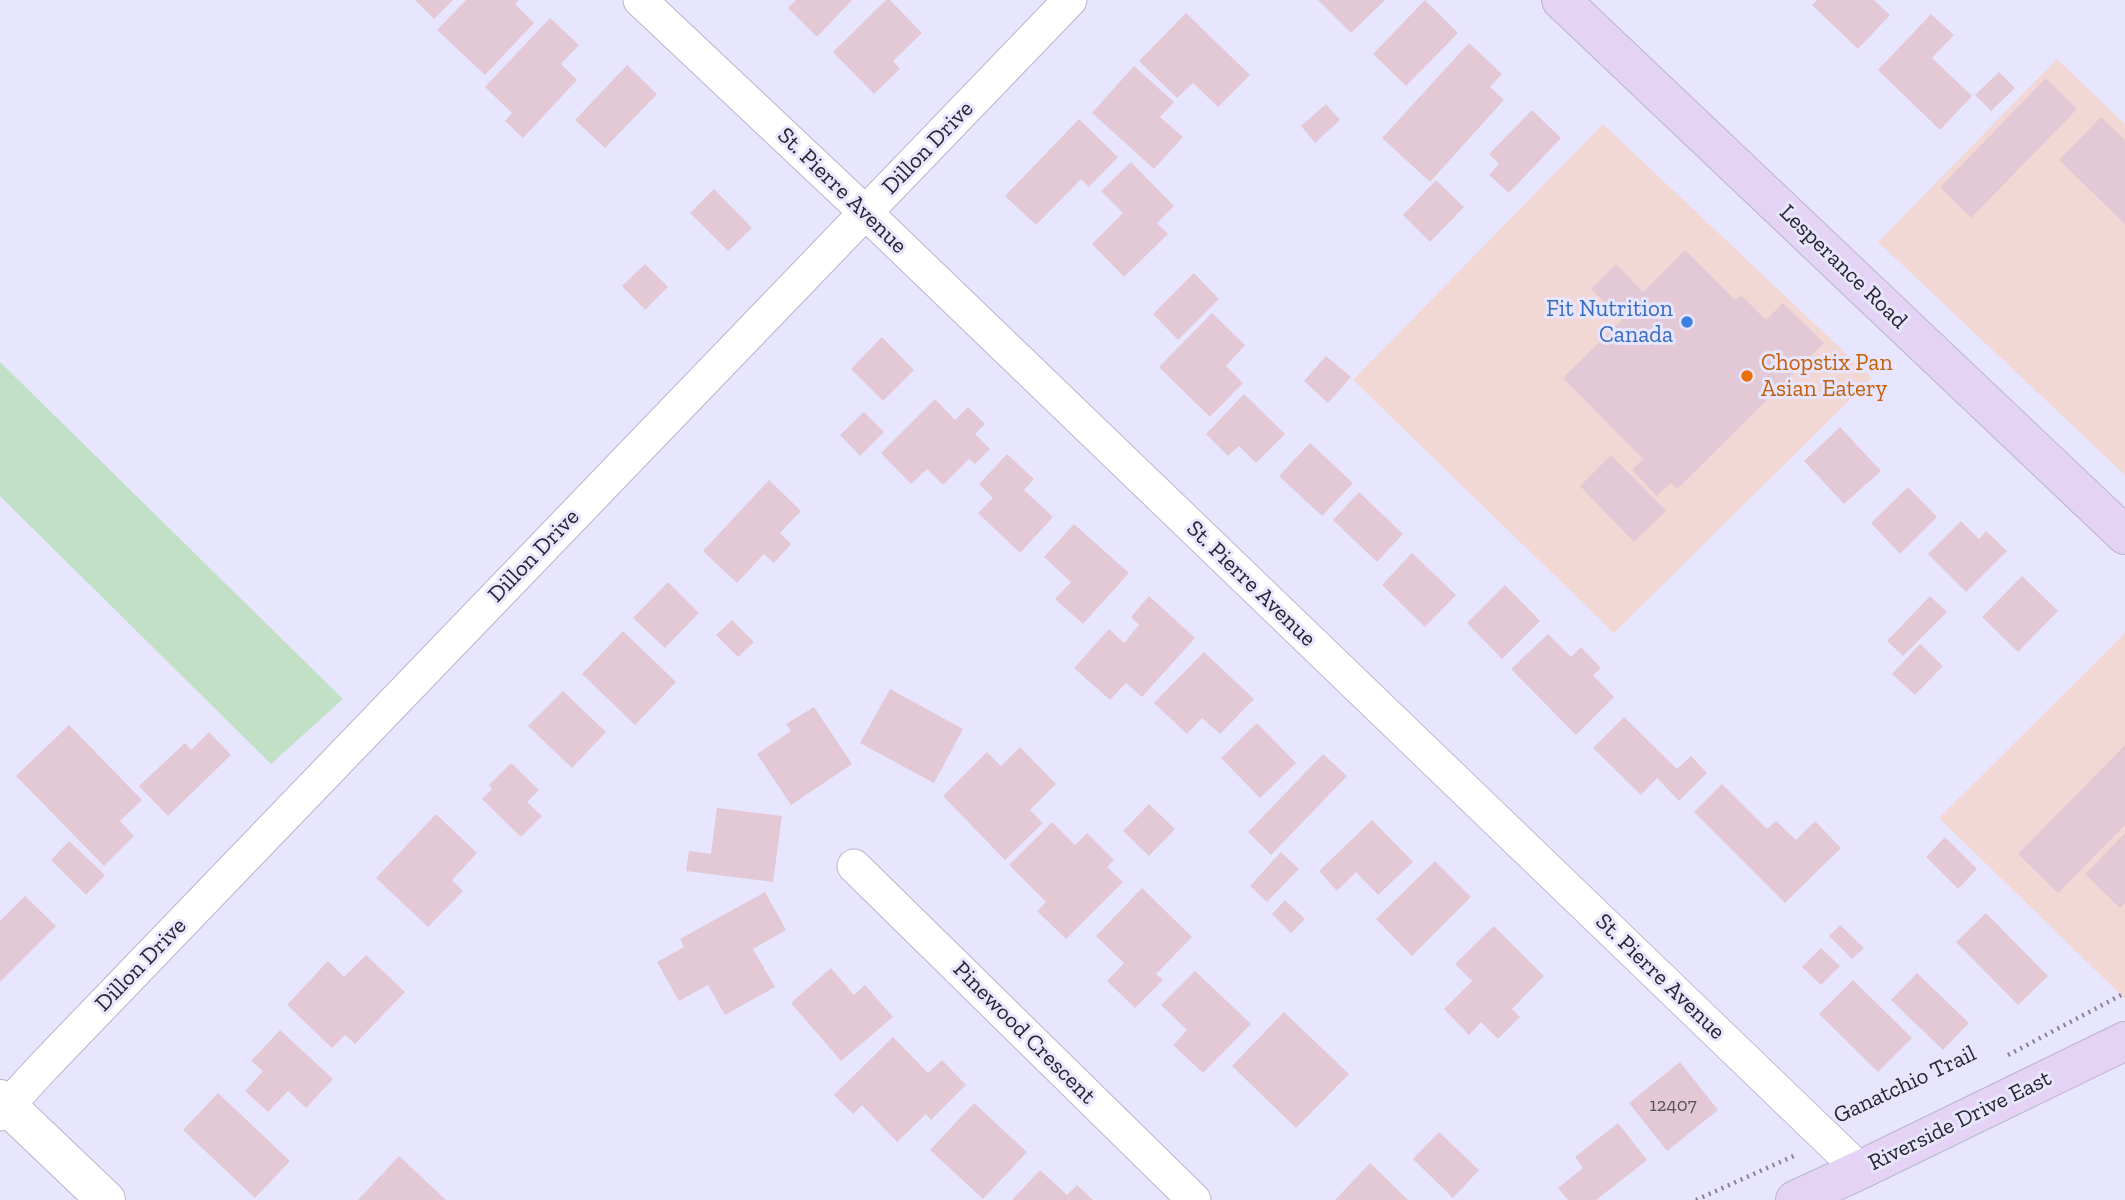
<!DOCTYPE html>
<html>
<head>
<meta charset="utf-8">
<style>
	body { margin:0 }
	canvas { display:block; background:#e8e5fe }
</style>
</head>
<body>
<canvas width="2125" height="1200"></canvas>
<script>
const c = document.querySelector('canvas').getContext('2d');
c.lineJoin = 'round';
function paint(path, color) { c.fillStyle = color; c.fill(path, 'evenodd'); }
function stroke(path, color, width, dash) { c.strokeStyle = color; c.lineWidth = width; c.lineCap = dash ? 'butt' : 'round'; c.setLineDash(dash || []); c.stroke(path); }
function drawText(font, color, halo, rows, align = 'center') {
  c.font = font + ' "Zilla Slab",serif'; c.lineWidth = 6; c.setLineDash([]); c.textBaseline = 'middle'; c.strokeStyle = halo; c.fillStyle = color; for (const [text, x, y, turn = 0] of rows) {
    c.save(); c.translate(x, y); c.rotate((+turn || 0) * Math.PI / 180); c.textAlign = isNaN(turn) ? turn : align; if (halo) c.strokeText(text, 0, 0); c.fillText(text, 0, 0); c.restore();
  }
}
paint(new Path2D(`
	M2057,59L2125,124V475L1878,242Z
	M1603,124L1872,378L1614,633L1353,380Z
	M2125,633V999L1939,818Z`), '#f2d8d5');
paint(new Path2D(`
	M0,362L343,699L271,764L0,496Z`), '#c2e0c5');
paint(new Path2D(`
	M415,0H453L434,19Z
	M466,0H519L515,4L534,23L485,75L437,30Z
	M796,0H852L817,37L788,8Z
	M886,0H890L922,33L893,61L900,69L874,94L833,52Z
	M1318,0H1385L1351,33Z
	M1425,0L1458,33L1406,86L1373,54Z
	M1817,0H1874L1890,15L1858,49L1812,5Z
	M1186,13L1250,75L1218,107L1193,83L1177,98L1139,61Z
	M1931,14L1954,35L1932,58L1972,96L1940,130L1878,70Z
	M550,18L579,45L561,64L577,80L523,138L505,121L512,113L485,87Z
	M1469,43L1502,74L1490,87L1504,100L1430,182L1382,138Z
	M627,65L657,94L605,148L575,120Z
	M1134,66L1174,102L1160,117L1183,137L1154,169L1092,113Z
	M1999,72L2015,88L1991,111L1975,95Z
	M2046,78L2077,109L1971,218L1940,187Z
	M1326,104L1340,120L1315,143L1301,126Z
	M1532,110L1561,138L1509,193L1489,175L1499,164L1489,154Z
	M2101,117L2125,140V224L2059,160Z
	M1079,119L1118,157L1089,187L1081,179L1036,225L1005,196Z
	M1131,162L1174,206L1157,223L1168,234L1124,277L1092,244L1123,213L1101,191Z
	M1436,180L1464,207L1430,242L1403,215Z
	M714,189L752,228L728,251L690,213Z
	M1685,250L1735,300L1741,295L1766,320L1783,303L1824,343L1677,489L1671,483L1657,496L1632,470L1643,459L1563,378L1622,320L1591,289L1616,264L1643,292Z
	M645,264L668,287L645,310L622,286Z
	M1194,273L1219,299L1178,340L1153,314Z
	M1212,313L1245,345L1226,366L1243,383L1210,417L1159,367Z
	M882,337L914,370L883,401L851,369Z
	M1326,356L1351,377L1328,403L1304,381Z
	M1244,394L1285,434L1256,463L1239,446L1228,456L1206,434Z
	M935,399L955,420L968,407L985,424L975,434L990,449L975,464L969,459L943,485L927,469L911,484L881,453Z
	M864,412L884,432L860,456L840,435Z
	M1840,427L1881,471L1844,504L1804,461Z
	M1310,443L1353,483L1322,516L1279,476Z
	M1007,454L1034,479L1024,490L1053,517L1020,553L978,513L993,498L979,484Z
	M1611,455L1666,511L1634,542L1580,486Z
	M769,480L801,511L780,533L791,544L774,563L764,554L737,583L703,551Z
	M1908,487L1937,517L1900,554L1871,523Z
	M1359,492L1403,534L1377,562L1333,520Z
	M1961,521L1979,539L1986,531L2007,551L1966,592L1928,554Z
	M1074,524L1129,573L1083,624L1055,599L1071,582L1044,557Z
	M1412,553L1456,595L1425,627L1382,585Z
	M2022,576L2058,611L2018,652L1982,617Z
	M668,582L699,613L665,648L633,618Z
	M1505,585L1540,621L1502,659L1467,623Z
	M1149,596L1195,638L1142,697L1126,683L1110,700L1074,668L1109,629L1124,643L1139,625L1131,617Z
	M1930,596L1947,612L1903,656L1887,641Z
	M732,620L754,642L738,657L716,635Z
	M623,631L676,682L635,725L582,674Z
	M1548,634L1571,657L1581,647L1601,668L1593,675L1614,697L1576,735L1511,669Z
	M1920,644L1943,666L1915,695L1892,674Z
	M1204,652L1254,699L1220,734L1202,718L1187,734L1154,703Z
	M890,689L963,729L934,783L860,743Z
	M563,691L606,732L572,768L528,726Z
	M814,707L852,764L791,805L757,754L791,731L786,724Z
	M1624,717L1677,769L1691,756L1707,773L1679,801L1657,778L1641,795L1593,748Z
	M1257,723L1296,763L1260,798L1221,758Z
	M69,725L142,800L120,821L134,836L104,866L16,776Z
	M209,732L231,755L168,816L139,786L185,743L191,750Z
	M2125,745V825L2058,893L2018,854Z
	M1020,747L1056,784L1030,810L1043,823L1005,860L943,796L987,752L1001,766Z
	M1323,754L1347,776L1271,855L1248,832Z
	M511,763L539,790L527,802L542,816L521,837L482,799L492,789L489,785Z
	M1722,784L1767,829L1776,821L1796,840L1815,821L1841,848L1785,903L1694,812Z
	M1149,804L1175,829L1149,856L1123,831Z
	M717,808L782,816L773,882L686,871L689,851L711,854Z
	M436,814L477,853L452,880L463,891L428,927L376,878Z
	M1372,820L1413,862L1378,895L1356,872L1337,891L1319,871Z
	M1052,822L1075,845L1087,833L1114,860L1107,867L1123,882L1066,939L1037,911L1046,902L1009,865Z
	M2125,833V903L2120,908L2085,874Z
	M1945,837L1977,869L1958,889L1926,857Z
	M69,841L105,875L86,895L51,860Z
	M1281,852L1299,869L1267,902L1250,886Z
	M1435,861L1471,897L1412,956L1376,919Z
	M1142,888L1192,937L1156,974L1163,980L1135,1008L1107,981L1124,963L1096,936Z
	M765,892L786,930L753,949L775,987L725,1015L708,985L679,1001L657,962L684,947L680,939Z
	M25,896L56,926L0,982V921Z
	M1285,900L1305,919L1291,933L1272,914Z
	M1986,913L2048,976L2018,1005L1956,942Z
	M1840,925L1864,948L1852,959L1829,936Z
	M1494,926L1544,976L1512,1009L1520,1017L1498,1039L1481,1022L1469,1035L1444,1009L1472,981L1455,964Z
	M1821,948L1840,966L1821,985L1802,967Z
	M366,955L405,992L355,1044L345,1035L332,1048L287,1005L328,961L344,977Z
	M831,968L854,995L865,985L893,1017L841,1061L791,1003Z
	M1195,971L1251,1024L1203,1073L1173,1045L1187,1030L1161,1005Z
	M1917,973L1969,1023L1943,1050L1891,1000Z
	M1853,980L1912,1038L1878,1072L1819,1014Z
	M1284,1012L1349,1074L1296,1128L1232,1066Z
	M280,1030L333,1079L306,1108L288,1091L268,1112L245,1091L263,1071L251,1061Z
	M893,1037L928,1073L942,1060L966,1085L931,1120L926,1114L897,1142L862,1105L853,1114L834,1095Z
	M1680,1062L1718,1110L1667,1151L1629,1103Z
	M218,1093L290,1161L255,1198L183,1130Z
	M974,1103L1027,1152L983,1199L930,1150Z
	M1618,1123L1647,1160L1596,1200H1568L1558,1188L1583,1168L1575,1157Z
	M1439,1132L1479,1170L1453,1198L1413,1159Z
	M399,1156L446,1200H358Z
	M1370,1163L1408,1200H1335Z
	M1040,1170L1067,1195L1077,1185L1093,1200H1012Z`), '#e3c9d5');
const minor = new Path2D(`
	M640,0L866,213L1860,1170
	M854,866L1194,1200
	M0,1114L44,1066L1070,0`);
const tertiary = new Path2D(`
	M0,1099L106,1200`);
const secondary = new Path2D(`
	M1561,0L2125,535
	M1795,1200L1860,1170L2125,1041`);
stroke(minor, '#b9b5cd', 35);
stroke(tertiary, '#b9b5cd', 40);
stroke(secondary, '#b9b5cd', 40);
stroke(new Path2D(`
	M2008,1055L2125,993
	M1696,1200L1798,1154`), '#868494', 4.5, [2, 5]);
stroke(minor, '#fff', 33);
stroke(tertiary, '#fff', 38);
stroke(secondary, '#e4d3f4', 38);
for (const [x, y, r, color] of [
	[1687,322,7,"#3f7fe0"],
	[1747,376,7,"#e8710a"]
]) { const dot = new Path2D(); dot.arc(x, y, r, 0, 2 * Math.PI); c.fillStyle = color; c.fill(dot); stroke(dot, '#e8e5fe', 2.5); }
drawText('19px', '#564f58', null, [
	["12407",1673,1106]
]);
drawText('23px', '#27262f', '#e8e5fe', [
	["Dillon Drive",928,148,-46],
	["St. Pierre Avenue",842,191,44],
	["Lesperance Road",1843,267,44],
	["Dillon Drive",534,556,-46],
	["St. Pierre Avenue",1251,584,44],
	["Dillon Drive",141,965,-46],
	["St. Pierre Avenue",1660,977,44],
	["Pinewood Crescent",1024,1033,45],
	["Ganatchio Trail",1905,1085,-25],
	["Riverside Drive East",1960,1121,-26]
]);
drawText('23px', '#366cbe', '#e8e5fe', [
	["Fit Nutrition",1673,309],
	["Canada",1673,335]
], 'right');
drawText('23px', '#c56008', '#e8e5fe', [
	["Chopstix Pan",1761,363],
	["Asian Eatery",1761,389]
], 'left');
</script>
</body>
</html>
